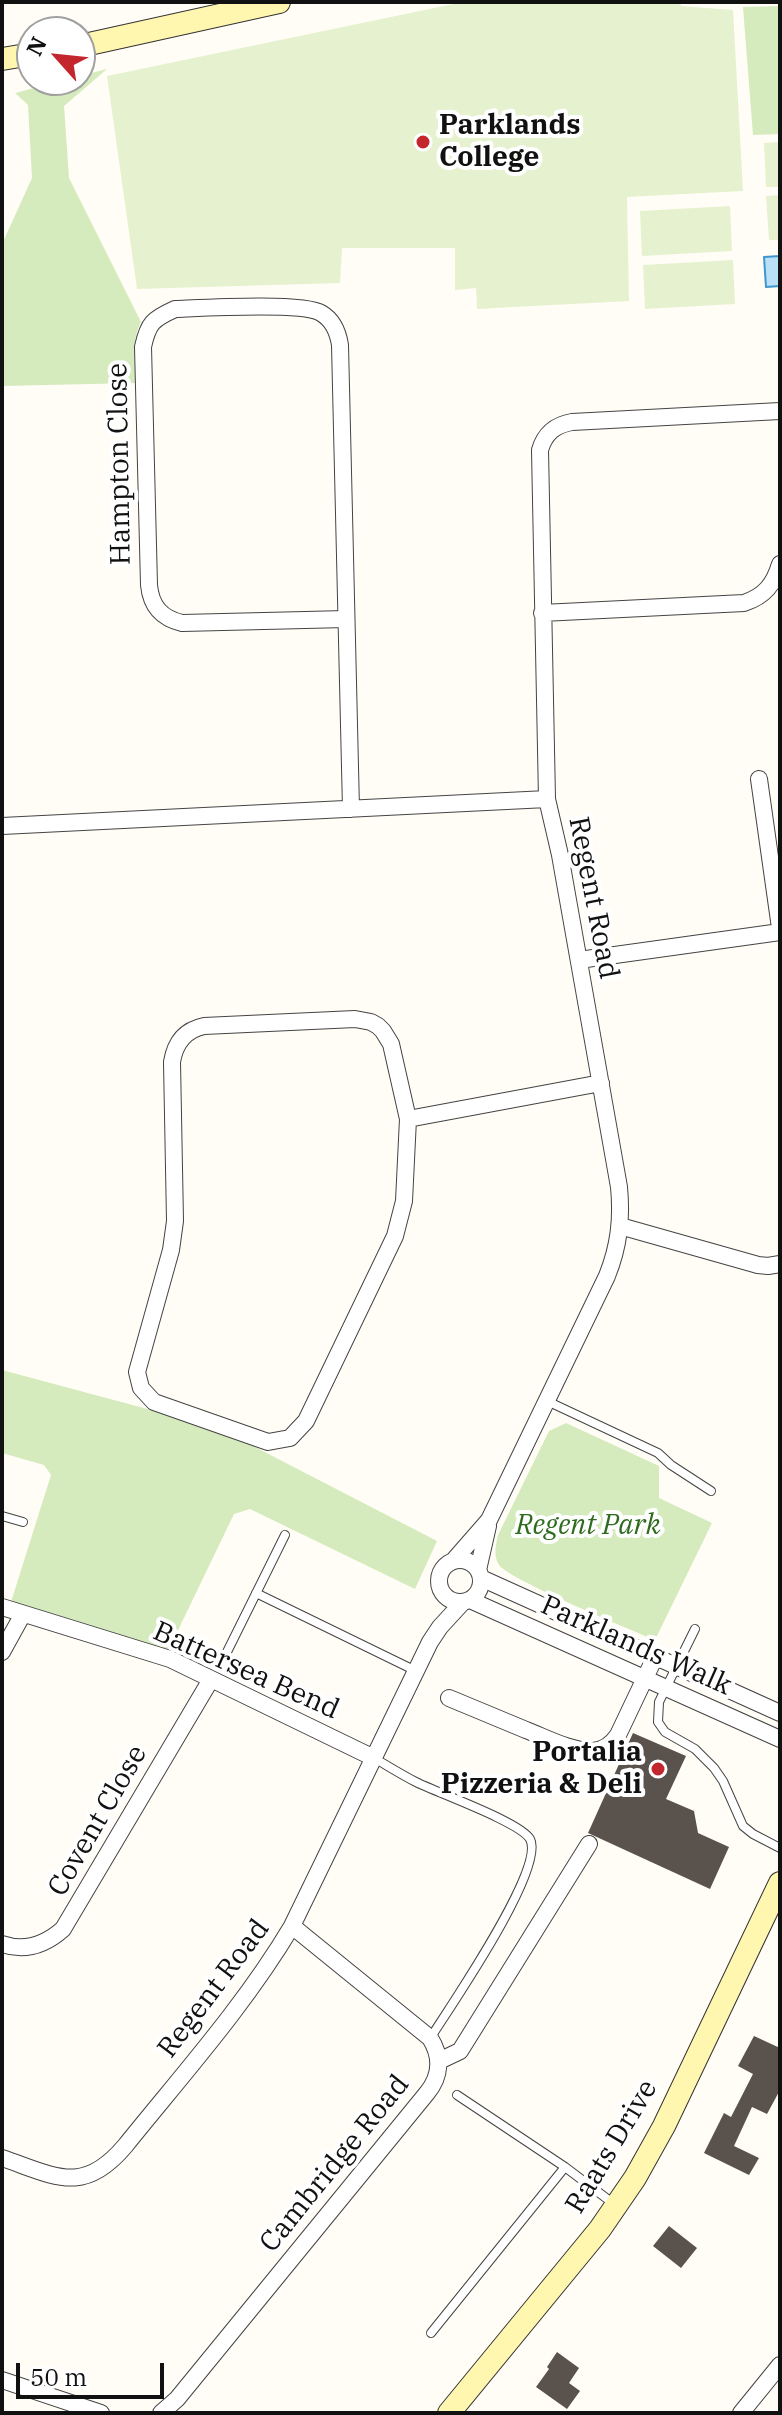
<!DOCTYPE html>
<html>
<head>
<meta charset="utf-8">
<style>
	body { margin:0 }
	#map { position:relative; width:782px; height:2415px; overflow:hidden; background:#fffdf5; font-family:"IBM Plex Serif",serif }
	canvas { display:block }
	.frame { position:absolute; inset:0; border:4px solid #111; pointer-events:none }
	.north { position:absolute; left:16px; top:16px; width:80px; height:80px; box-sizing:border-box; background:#fff; border:2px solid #a0a0a0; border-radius:50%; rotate:297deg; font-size:22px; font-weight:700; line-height:32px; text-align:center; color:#111 }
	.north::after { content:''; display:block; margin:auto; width:28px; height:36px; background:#c4262e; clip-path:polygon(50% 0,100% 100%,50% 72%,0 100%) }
	.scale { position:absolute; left:16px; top:2363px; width:148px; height:36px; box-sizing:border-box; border:4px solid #111; border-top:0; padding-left:10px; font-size:24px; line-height:28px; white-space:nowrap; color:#111; -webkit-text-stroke:6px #fff; paint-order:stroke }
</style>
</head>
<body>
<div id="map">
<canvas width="782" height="2415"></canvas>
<div class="frame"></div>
<div class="north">N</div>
<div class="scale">50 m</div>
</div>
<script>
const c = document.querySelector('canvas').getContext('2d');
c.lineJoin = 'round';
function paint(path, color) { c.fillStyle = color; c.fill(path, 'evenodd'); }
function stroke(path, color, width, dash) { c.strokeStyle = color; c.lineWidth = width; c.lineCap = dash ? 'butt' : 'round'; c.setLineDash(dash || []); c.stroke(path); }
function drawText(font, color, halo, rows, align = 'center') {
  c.font = font + ' "IBM Plex Serif",serif'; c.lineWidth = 8; c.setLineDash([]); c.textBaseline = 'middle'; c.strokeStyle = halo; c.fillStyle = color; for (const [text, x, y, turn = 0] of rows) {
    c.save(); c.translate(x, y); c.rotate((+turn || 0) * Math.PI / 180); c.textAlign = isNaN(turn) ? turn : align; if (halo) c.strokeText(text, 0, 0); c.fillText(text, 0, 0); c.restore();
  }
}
paint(new Path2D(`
	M780,6V134L753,135L743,7Z
	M107,69L64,106L69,178L141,322C131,341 135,362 136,383L2,386V244L32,178L28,105L15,93L65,80H80V76Z
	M2,1370L151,1410L253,1446L437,1541L415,1589L250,1509L234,1514L168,1651L11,1602L51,1475L44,1465L2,1453Z
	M566,1423L659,1466V1498L712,1523L655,1640C631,1630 508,1579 499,1565C493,1556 496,1544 498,1535L549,1431Z`), '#d5ebbd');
paint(new Path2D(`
	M463,2H680L681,6L733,10L743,191L627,197L629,301L477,309L476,288L455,290V248H342L340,283L137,289L107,76Z
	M780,142V187H766L764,143Z
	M780,195V240H769L766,196Z
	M730,206L732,251L642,256L640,211Z
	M733,260L735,304L645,309L643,265Z`), '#e6f2cf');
const water = new Path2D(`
	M780,256V286L766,287L764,257Z`);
paint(water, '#b9e0f7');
stroke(water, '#3f96cf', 2);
paint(new Path2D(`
	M633,1733L686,1756L666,1799L694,1811L698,1833L729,1847L710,1889L588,1833Z
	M754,2036L780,2048V2090L767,2114L752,2107L734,2146L759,2158L749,2175L704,2153L724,2113L731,2117L753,2074L738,2066Z
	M669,2226L697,2248L681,2268L653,2246Z
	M557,2352L579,2368L569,2383L580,2391L567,2409L536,2387L549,2369L547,2367Z`), '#5a524d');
const lane = new Path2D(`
	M547,1401L658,1453L671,1465L711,1491
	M2,1516L23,1522
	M256,1593L416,1671
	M695,1629L659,1702L658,1722L665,1732L695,1749L714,1768L723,1781L743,1826L753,1834L780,1848
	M224,1658L285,1535
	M374,1758C388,1766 402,1775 416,1782C438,1793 520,1822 530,1839C546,1868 450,2007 431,2037
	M457,2095L565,2167L614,2204
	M431,2333L565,2167`);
const street = new Path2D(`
	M542,613L744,603C765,596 774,584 780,564
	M346,619L182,623C161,618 151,606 149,585L143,347C148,323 153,319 175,309C202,308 303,302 321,313C333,320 338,332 340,345L351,809
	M759,779L780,928
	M2,826L547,799
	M579,960L780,932
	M355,1019L371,1022L378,1026L383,1031L391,1044L408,1119L404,1201L395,1236L306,1421L290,1438L268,1442L154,1402L141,1388L137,1372L171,1250L175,1221L172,1062C175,1043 185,1030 204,1026Z
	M408,1119L601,1083
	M620,1226L758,1265L768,1266L780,1264
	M439 1581a21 21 0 1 1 42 0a21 21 0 1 1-42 0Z
	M454,1560L489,1520L607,1276C619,1246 622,1219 619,1187L560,855L547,799L540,450C545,433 555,425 572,422L780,411
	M478,1570L488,1526
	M481,1578L780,1713
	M470,1600L780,1739
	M2,1607L170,1659L374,1758
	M2,1652L23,1614
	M449,1698C475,1709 500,1719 526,1730C547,1738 570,1751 593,1751C605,1750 612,1744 618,1735L656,1655
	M2,1944C25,1952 45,1945 63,1929L210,1681
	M439,2061L460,2051L589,1844
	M2,2158C55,2176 83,2196 125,2146C183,2074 245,2005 292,1926L430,1642L440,1627L463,1602
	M2,2380L101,2413
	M161,2413L177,2399L427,2093C441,2076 442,2057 430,2038L292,1926
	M741,2413L780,2365`);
const secondary = new Path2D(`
	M80,46L279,2
	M2,59L32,54
	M449,2413L600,2229L635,2178L664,2126L780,1883`);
stroke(lane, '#444', 10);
stroke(street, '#444', 18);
stroke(secondary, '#333', 24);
stroke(lane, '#fff', 8);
stroke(street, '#fff', 16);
stroke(secondary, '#fff6b0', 22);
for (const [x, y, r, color] of [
	[423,142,8,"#c4262e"],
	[658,1769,8,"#c4262e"]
]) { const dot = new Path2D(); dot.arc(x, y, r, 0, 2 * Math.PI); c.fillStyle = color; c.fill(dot); stroke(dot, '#fff', 3); }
drawText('bold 28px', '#111', '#fff', [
	["Parklands",439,126],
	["College",439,158],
	["Portalia",642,1753,"right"],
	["Pizzeria & Deli",642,1785,"right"]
], 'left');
drawText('28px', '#111', '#fff', [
	["Hampton Close",120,464,-91],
	["Regent Road",593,898,79],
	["Parklands Walk",636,1646,24],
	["Battersea Bend",246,1671,24],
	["Covent Close",98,1821,-60],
	["Regent Road",214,1989,-53],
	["Raats Drive",612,2147,-59],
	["Cambridge Road",335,2164,-51]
]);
drawText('italic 28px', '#2f6b1f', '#fff', [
	["Regent Park",588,1526]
]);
</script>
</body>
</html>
